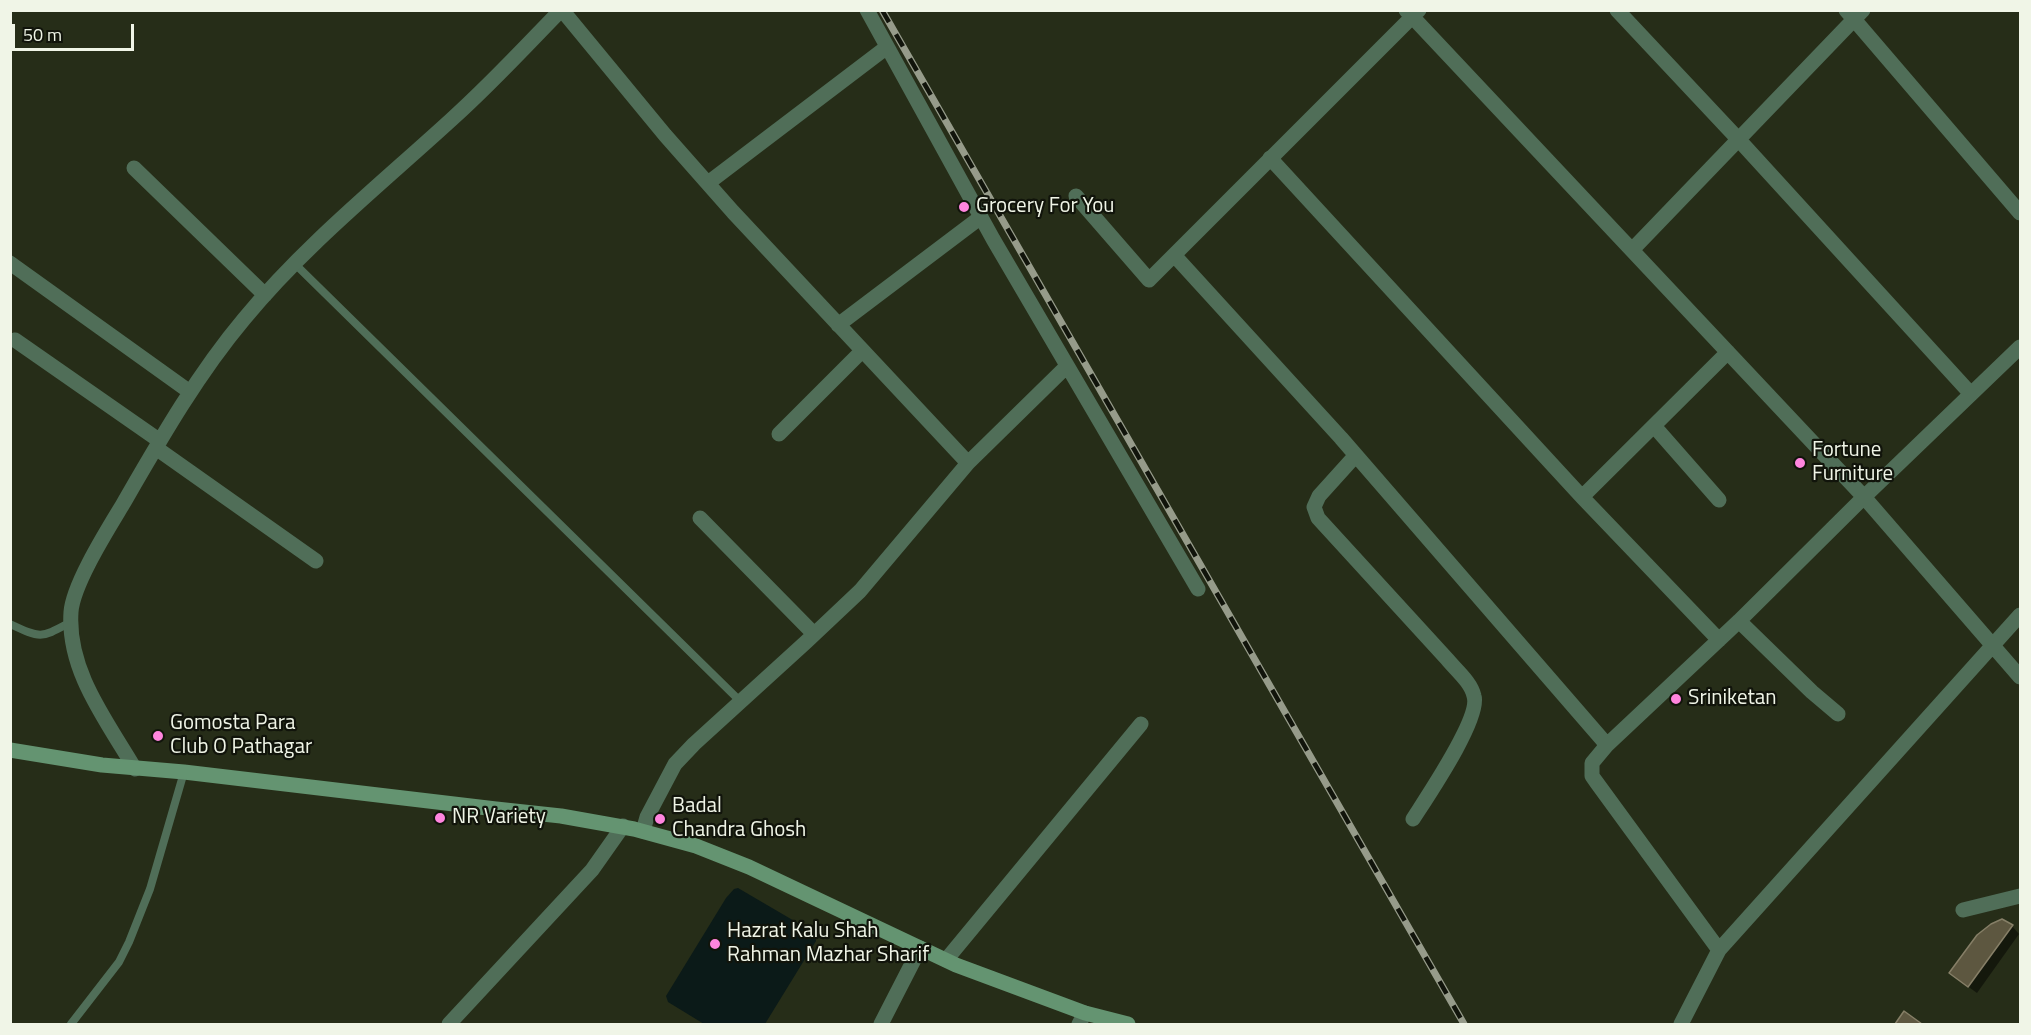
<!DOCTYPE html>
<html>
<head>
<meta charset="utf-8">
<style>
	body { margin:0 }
	#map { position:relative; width:2031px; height:1035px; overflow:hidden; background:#262d18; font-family:"Titillium Web",sans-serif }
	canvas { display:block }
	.frame { position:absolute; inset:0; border:12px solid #f0f5e7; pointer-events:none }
	.scale { position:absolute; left:12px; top:24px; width:122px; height:27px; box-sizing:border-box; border:3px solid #f0f5e7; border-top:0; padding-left:8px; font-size:18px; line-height:21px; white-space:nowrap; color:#f0f5e7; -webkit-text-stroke:4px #11140b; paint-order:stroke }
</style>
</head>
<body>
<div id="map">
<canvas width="2031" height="1035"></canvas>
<div class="frame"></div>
<div class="scale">50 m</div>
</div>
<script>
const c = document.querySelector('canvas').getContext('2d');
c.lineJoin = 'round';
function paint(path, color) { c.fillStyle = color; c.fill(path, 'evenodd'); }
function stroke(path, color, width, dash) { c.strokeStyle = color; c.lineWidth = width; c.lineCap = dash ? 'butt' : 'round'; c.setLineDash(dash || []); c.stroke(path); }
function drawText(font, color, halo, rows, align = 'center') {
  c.font = font + ' "Titillium Web",sans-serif'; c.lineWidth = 4.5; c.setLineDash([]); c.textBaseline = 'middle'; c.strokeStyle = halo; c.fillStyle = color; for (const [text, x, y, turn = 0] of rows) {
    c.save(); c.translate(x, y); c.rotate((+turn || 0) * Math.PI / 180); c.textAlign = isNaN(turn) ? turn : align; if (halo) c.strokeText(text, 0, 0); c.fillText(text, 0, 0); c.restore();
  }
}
paint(new Path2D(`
	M738,888L808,929L815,936L816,941L765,1024H704L668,1002L666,996L726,898L734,889Z`), '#0b1a18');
paint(new Path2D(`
	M2012,926L2019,934L1977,993L1959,980Z`), '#0007');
const building = new Path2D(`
	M2002,919L2013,925L1968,987L1949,973L1977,935L1991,924Z
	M1904,1011L1922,1024H1895Z`);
paint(building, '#5d5740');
stroke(building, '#867f67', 1.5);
stroke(new Path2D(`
	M294,263L741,702
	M10,624C42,639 41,638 71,622
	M71,1024L119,962L129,942L150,889L184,772`), '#506e58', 8);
stroke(new Path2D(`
	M562,10L665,135L733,212L968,463
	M867,10L993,239L1198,589
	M1406,10L1864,497L2020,677
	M1617,10L1739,140L1971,394
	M1846,10L2020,213
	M1270,158L1582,497L1719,640
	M134,168L265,295
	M708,183L887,47
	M1076,196L1149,280L1419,10
	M1632,250L1863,10
	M1174,255L1341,438L1607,745
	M10,263L190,392
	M838,325L981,217
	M15,340L160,441
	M1654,426L1719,500
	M779,434L862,351
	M156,448L316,561
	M1356,455L1319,496L1314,507L1318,518L1447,659C1456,670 1471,682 1474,696C1481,718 1427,797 1413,819
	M1582,497L1728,352
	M700,518L814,634
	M1739,621L1812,692L1838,714
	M135,769C107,721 67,671 71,612C73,584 108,529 123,504C160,440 197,375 244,319C305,245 381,184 452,119C490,85 525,47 561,10
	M643,831L647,817L675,764L694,744L806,642L860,591L968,463L1067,366
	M1963,910L2020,896
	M1719,950L1597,783L1592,776V763L1607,745L1739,621L1864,497L2020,347
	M946,960L1141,724
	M449,1024L592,870L623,826
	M881,1024L920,948
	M1079,1024L1085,1013
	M1681,1024L1719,950L2020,615`), '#506e58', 15);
stroke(new Path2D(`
	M10,750L102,765L184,772L496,809L561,816L634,829L696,846L749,867L956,965L1085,1013L1128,1024`), '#649471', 15);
const rail = new Path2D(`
	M882,10L1464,1024`);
stroke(rail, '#969b8a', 7);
stroke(rail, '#11140b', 4.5, [14]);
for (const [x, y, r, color] of [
	[964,207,6,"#ff85de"],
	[1800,463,6,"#ff85de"],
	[1676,699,6,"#ff85de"],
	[158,736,6,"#ff85de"],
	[440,818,6,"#ff85de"],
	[660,819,6,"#ff85de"],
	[715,944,6,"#ff85de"]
]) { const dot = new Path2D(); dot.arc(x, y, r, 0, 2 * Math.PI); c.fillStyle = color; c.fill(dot); stroke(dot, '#11140b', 2); }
drawText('21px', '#f0f5e7', '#11140b', [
	["Grocery For You",976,207],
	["Fortune",1812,451],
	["Furniture",1812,475],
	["Sriniketan",1688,699],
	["Gomosta Para",170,724],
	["Club O Pathagar",170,748],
	["Badal",672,807],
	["Chandra Ghosh",672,831],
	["NR Variety",452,818],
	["Hazrat Kalu Shah",727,932],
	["Rahman Mazhar Sharif",727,956]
], 'left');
</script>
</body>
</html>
